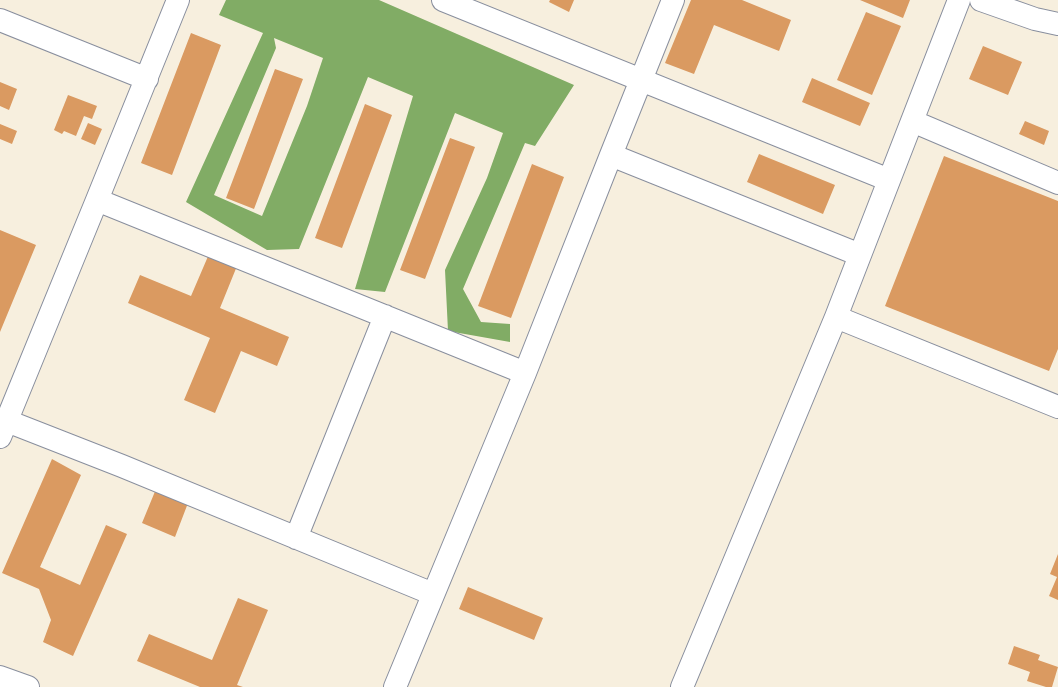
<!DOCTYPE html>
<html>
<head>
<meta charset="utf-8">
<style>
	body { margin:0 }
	canvas { display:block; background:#f7efde }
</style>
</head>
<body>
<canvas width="1058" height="687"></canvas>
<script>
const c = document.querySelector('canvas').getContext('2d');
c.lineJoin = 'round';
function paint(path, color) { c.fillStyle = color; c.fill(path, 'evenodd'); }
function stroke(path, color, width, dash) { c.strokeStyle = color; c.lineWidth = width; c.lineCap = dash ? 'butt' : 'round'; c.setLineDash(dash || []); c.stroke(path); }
paint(new Path2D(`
	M226,0H379L574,85L535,146L525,143L463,289L481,322L510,324V342L448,331L445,270L487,178L503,133L455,113L385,292L355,289L413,96L368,77L299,249L267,250L186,202L263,33L219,15ZM274,38L323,58L307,106L262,216L214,195L276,48Z`), '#81ac65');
paint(new Path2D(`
	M550,0H574L569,12L549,2Z
	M691,0H742L791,20L779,51L714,25L694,74L665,63Z
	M860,0H910L903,18Z
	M866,12L901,26L872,95L837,80Z
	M191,33L221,45L172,175L141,163Z
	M983,46L1022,62L1008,95L969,79Z
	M275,69L303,79L254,209L226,198Z
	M812,78L870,103L860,126L802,102Z
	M0,82L17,89L9,110L0,106Z
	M68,95L97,106L92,119L84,116L76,136L64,131L62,134L54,130Z
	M365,104L392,115L342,248L315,238Z
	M1025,121L1049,131L1044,145L1019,134Z
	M88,123L102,129L95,145L81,139Z
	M0,124L17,131L12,144L0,139Z
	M450,138L475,147L425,279L400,270Z
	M759,154L835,185L823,214L747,182Z
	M944,156L1058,201V349L1049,371L885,306Z
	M532,164L564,177L511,318L478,306Z
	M0,230L36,245L0,332Z
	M209,254L237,266L220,308L289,337L277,366L241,351L215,413L184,400L210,338L128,303L140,275L191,296Z
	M52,459L81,475L40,567L80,585L106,525L127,534L73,656L43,642L51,620L39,589L2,573Z
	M156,489L188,503L175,537L142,523Z
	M1058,554V600L1049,596L1057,577L1050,574Z
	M468,587L543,618L534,640L459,609Z
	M238,598L268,610L237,685L243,687H200L137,661L149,634L212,660Z
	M1014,646L1040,655L1038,660L1058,667L1052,687H1046L1027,681L1030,672L1008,664Z`), '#da9a61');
const minor = new Path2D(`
	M443,0L889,180
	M981,0L1035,19L1058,24
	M0,20L147,79
	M912,121L1058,183
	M611,155L860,255
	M97,200L525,373
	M836,317L1058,407
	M7,421L122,466L433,594
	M0,437L97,200L178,0
	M296,538L385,316
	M0,677L28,687
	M395,687L525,373L611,155L673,0
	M682,687L836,317L959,0`);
stroke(minor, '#898f9e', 24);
stroke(minor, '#fff', 22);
</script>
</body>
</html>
